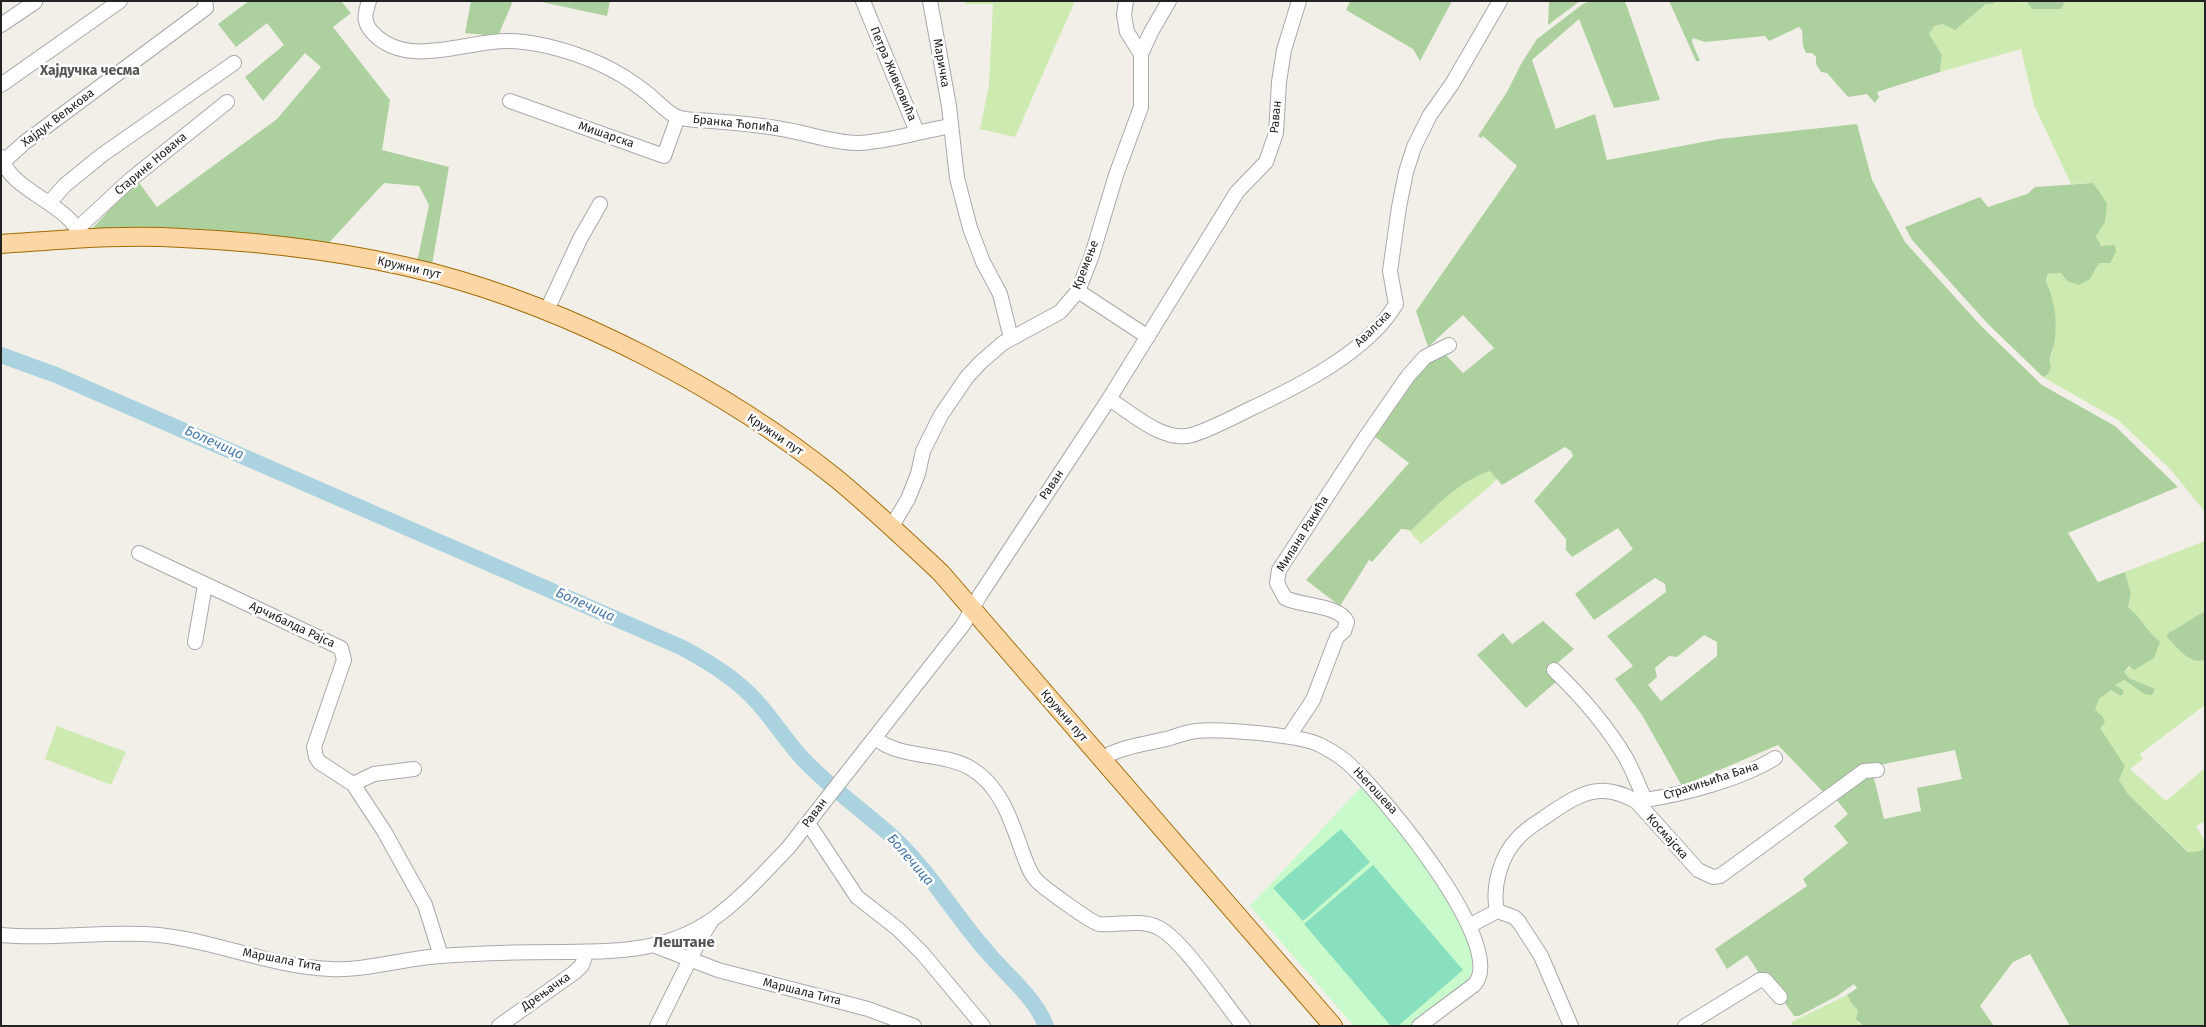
<!DOCTYPE html>
<html>
<head>
<meta charset="utf-8">
<style>
	body { margin:0 }
	#map { position:relative; width:2206px; height:1027px; overflow:hidden; background:#f2efe9; font-family:"Fira Sans",sans-serif }
	canvas { display:block }
	.frame { position:absolute; inset:0; border:2px solid #222; pointer-events:none }
</style>
</head>
<body>
<div id="map">
<canvas width="2206" height="1027"></canvas>
<div class="frame"></div>
</div>
<script>
const c = document.querySelector('canvas').getContext('2d');
c.lineJoin = 'round';
function paint(path, color) { c.fillStyle = color; c.fill(path, 'evenodd'); }
function stroke(path, color, width, dash) { c.strokeStyle = color; c.lineWidth = width; c.lineCap = dash ? 'butt' : 'round'; c.setLineDash(dash || []); c.stroke(path); }
function drawText(font, color, halo, rows, align = 'center') {
  c.font = font + ' "Fira Sans",sans-serif'; c.lineWidth = 5; c.setLineDash([]); c.textBaseline = 'middle'; c.strokeStyle = halo; c.fillStyle = color; for (const [text, x, y, turn = 0] of rows) {
    c.save(); c.translate(x, y); c.rotate((+turn || 0) * Math.PI / 180); c.textAlign = isNaN(turn) ? turn : align; if (halo) c.strokeText(text, 0, 0); c.fillText(text, 0, 0); c.restore();
  }
}
paint(new Path2D(`
	M965,1H1075L1015,137L980,129L989,85L993,4H965Z
	M1996,1L2064,4L2063,1H2205V512L2170,469L2118,420L2043,377L2047,375C2048,364 2053,354 2054,344C2057,323 2055,300 2046,281L2049,274L2061,273L2067,281L2090,279C2099,264 2104,252 2096,235L2105,222L2093,183L2071,184L2034,105L2021,49L1940,72L1942,55L1929,34L1934,26L1942,24L1955,29L1986,4H1993Z
	M1490,470L1497,479L1489,487L1421,544L1407,529L1412,530C1434,508 1460,480 1490,470Z
	M2205,541V611L2167,634L2201,661L2205,660V705L2140,754L2143,759L2130,769L2166,801L2205,768V822L2196,826L2205,841V847L2200,851L2189,852L2128,794L2119,780L2125,766C2115,751 2086,717 2098,700C2101,696 2107,693 2111,690L2119,696L2115,685L2124,680L2144,694L2155,689L2129,678L2124,672L2160,643C2146,630 2142,618 2128,607L2131,594L2125,572Z
	M57,726L126,752L111,785L45,759Z
	M1847,995L1852,1004L1858,1010V1023L1863,1026H1793L1791,1022Z`), '#cdebb0');
paint(new Path2D(`
	M249,1H341L351,13L333,27L390,100L382,150L449,167L432,265L417,262L429,205L419,186L384,183L327,245L276,236L187,228L90,231L137,180L157,207L277,119L321,67L305,53L263,101L245,77L284,45L267,23L236,47L218,24Z
	M471,1H513L498,36L465,33Z
	M537,1H610L607,16Z
	M1350,1H1452L1420,61L1413,49L1346,10Z
	M1549,1H1580L1548,25Z
	M1590,1H1625L1660,100L1614,108L1579,19L1532,60L1556,129L1595,114L1607,160L1719,139L1857,124L1872,180L1905,242L1982,327L2042,385L2115,426L2178,487L2068,533L2098,582L2125,572L2131,594L2128,607C2142,618 2146,630 2160,642L2154,658L2134,670L2129,666L2124,672L2129,678L2155,689L2152,695L2144,694L2124,680L2115,685L2123,690V694L2120,696L2111,690L2099,699L2095,710L2102,716L2105,722L2100,728L2125,766L2119,780L2128,794L2188,852L2200,851L2205,847V1026H2070L2030,954L2013,962L1980,1006L1994,1026H1863L1856,1019L1858,1010L1852,1004L1847,995L1857,988L1854,984L1837,996L1799,1016H1794L1781,997L1763,979L1747,955L1727,969L1715,949L1807,886L1803,879L1848,843L1834,826L1848,814L1835,798L1866,775L1874,778L1884,819L1921,811L1917,788L1962,779L1955,750L1864,768L1826,795L1778,745L1682,786L1642,715L1615,679L1633,666L1607,636L1666,592L1665,584L1655,578L1594,620L1575,594L1633,549L1618,528L1572,557L1566,550V539L1534,501L1573,456L1571,451L1565,447L1502,485L1490,471C1460,480 1434,508 1412,530L1401,529L1372,562L1369,560L1340,606L1306,580L1409,463L1370,433L1409,378L1442,351L1463,373L1494,348L1463,315L1428,347L1416,311L1517,166L1483,136L1481,138L1478,136L1507,92L1521,64L1537,39L1583,4ZM1704,635L1717,642V656L1661,701L1648,685L1657,677L1655,668L1669,656L1677,657Z
	M1669,1H1996L1993,4H1986L1955,30L1942,24L1934,26L1929,34L1942,55L1940,72L1877,92L1879,97L1875,103L1867,94L1848,97L1827,73L1821,72L1816,64V57L1812,53H1806L1803,46L1802,30L1799,27L1769,41L1765,36L1705,42L1693,38L1692,42L1700,61H1696Z
	M2026,1H2063L2064,4L2061,9H2032Z
	M2093,183L2107,203L2105,222L2096,236L2101,246L2115,245L2116,252L2110,263H2099L2090,279L2079,285L2067,281L2061,273L2048,274L2046,281C2055,300 2058,324 2054,345C2052,354 2048,358 2051,368L2047,375L2043,377L1988,324L1912,240L1905,227L1980,197L1988,207L2027,194L2035,187Z
	M2205,611V660C2189,665 2177,647 2167,637V634Z
	M1543,621L1574,649L1548,671L1557,681L1526,708L1477,655L1503,633L1512,644Z`), '#add19e');
paint(new Path2D(`
	M1364,784L1410,837L1463,921L1473,952L1472,971L1469,979L1411,1026H1354L1250,906Z`), '#c8facc');
paint(new Path2D(`
	M1341,829L1370,862L1303,921L1273,888Z
	M1373,865L1463,970L1398,1026H1391L1304,924Z`), '#88e0be');
stroke(new Path2D(`
	M1,355L56,375L683,648C710,663 737,679 758,703C774,721 787,742 803,759C832,790 867,813 897,841C932,875 956,917 988,953C1008,977 1034,996 1046,1026`), '#aad3df', 16);
const minor = new Path2D(`
	M369,1C364,16 363,24 375,35C409,68 466,41 506,41C520,41 534,43 547,46C581,54 615,68 643,90C654,98 663,109 675,116C686,121 701,120 712,121C738,123 763,125 787,130C810,134 834,143 858,143C887,142 921,131 951,126
	M863,1L917,132
	M930,1L949,106L957,178L970,228L983,262L1000,294L1011,338
	M1,25L35,2
	M1141,54L1151,32L1169,1
	M1,85L120,1
	M510,101L664,156L678,117
	M1,157C12,193 68,202 81,237
	M3,162L24,143L202,11L206,8L205,1
	M49,203L65,185L102,155L234,63
	M77,229L130,180L227,102
	M1078,291L1148,337
	M546,312L580,239L600,204
	M1109,399C1132,413 1163,443 1192,435C1211,429 1230,419 1248,410C1297,387 1368,352 1396,304L1390,271L1399,207L1406,172L1414,147L1430,115L1452,84L1500,1
	M892,526L908,499L918,474L923,451L941,415L967,377L981,362L1003,343L1060,312L1078,291L1092,255L1116,175L1141,107V54L1127,32L1124,15L1126,1
	M139,553L341,648L344,660L314,747L316,757L319,762L353,784L384,831L425,905L441,956
	M195,642L205,585
	M1554,670C1581,696 1607,726 1626,758C1633,771 1639,786 1645,800L1636,801
	M1289,736L1313,700L1337,637L1344,631L1347,622C1340,605 1301,606 1285,598L1277,583L1279,570L1365,438L1408,376L1425,357L1449,345
	M875,738C901,760 943,751 972,769C1001,787 1011,820 1022,851C1026,861 1029,873 1037,881C1044,888 1092,923 1099,924C1119,926 1140,918 1159,928C1184,941 1223,1002 1243,1026
	M1102,759C1117,747 1151,743 1170,738C1179,735 1187,732 1196,731C1218,728 1301,735 1320,745C1332,751 1345,759 1354,769C1383,796 1510,948 1474,985L1419,1026
	M353,784L374,774L414,769
	M1645,800C1685,794 1741,779 1775,758
	M808,823L857,897L898,929L923,954L983,1026
	M1497,911C1492,888 1500,857 1517,839C1526,828 1540,821 1551,813C1564,804 1582,792 1599,791C1612,790 1625,795 1636,801L1698,870L1713,877L1720,876L1864,771L1877,770
	M1469,926L1497,911L1514,917L1519,922L1541,956L1571,1026
	M1,935C54,940 107,930 159,935C217,941 272,967 330,969C366,971 405,958 441,956C482,953 524,952 565,952C618,952 667,951 713,919C741,899 765,872 788,848L963,625L980,595L1109,399L1237,192L1266,162L1276,133L1279,82L1284,50L1299,1
	M653,945L718,970L868,1009L914,1026
	M499,1026L575,972L582,965L586,953
	M657,1026L700,939L712,920
	M1685,1026L1760,980H1765L1780,997`);
const major = new Path2D(`
	M1,244C62,240 122,234 182,238C267,242 351,252 433,273C573,310 725,389 837,479C873,509 907,541 941,573L1333,1026`);
stroke(minor, '#a9a9a9', 16);
stroke(major, '#a06b00', 20);
stroke(minor, '#fff', 14);
stroke(major, '#fcd6a4', 18);
drawText('12px', '#222', '#fff', [
	["Маричка",941,63,80],
	["Петра Живковића",893,74,67],
	["Раван",1276,117,-85],
	["Хајдук Вељкова",58,118,-37],
	["Бранка Ћопића",736,124,6],
	["Мишарска",606,135,19],
	["Старине Новака",151,164,-40],
	["Кремење",1086,265,-69],
	["Кружни пут",409,268,13],
	["Авалска",1373,329,-45],
	["Кружни пут",775,435,34],
	["Раван",1052,485,-56],
	["Милана Ракића",1303,534,-58],
	["Арчибалда Рајса",292,625,25],
	["Кружни пут",1064,716,49],
	["Страхињића Бана",1711,781,-18],
	["Његошева",1375,791,47],
	["Раван",815,813,-53],
	["Космајска",1667,837,48],
	["Маршала Тита",282,960,11],
	["Дрењачка",546,992,-35],
	["Маршала Тита",802,992,14]
]);
drawText('bold 14px', '#555', '#fff', [
	["Хајдучка чесма",90,71]
]);
drawText('italic 14px', '#4a7aab', '#fff', [
	["Болечица",214,443,24],
	["Болечица",585,605,24],
	["Болечица",910,860,49]
]);
drawText('bold 15px', '#555', '#fff', [
	["Лештане",684,943]
]);
</script>
</body>
</html>
